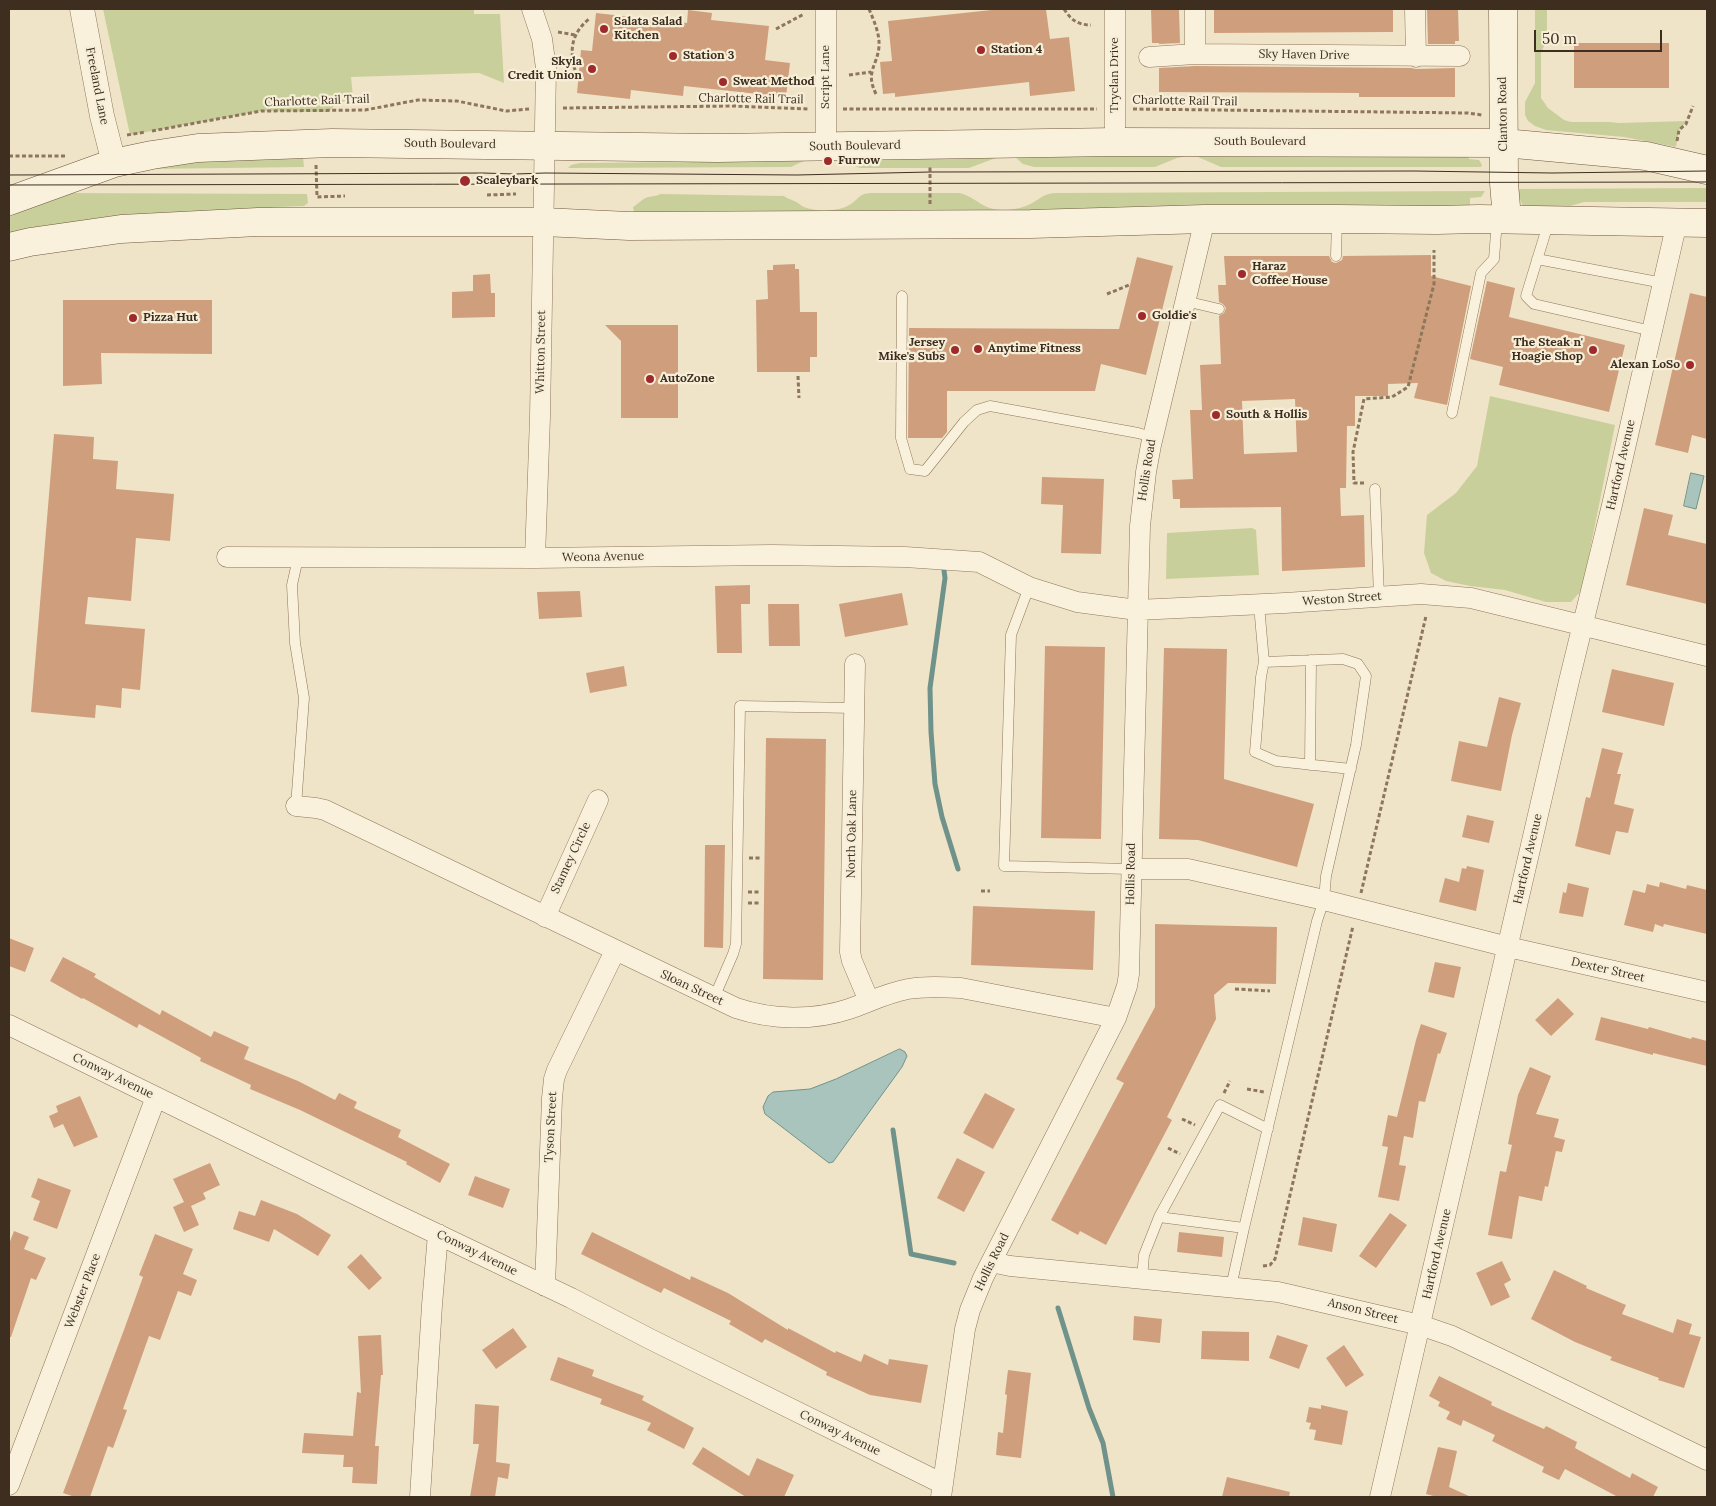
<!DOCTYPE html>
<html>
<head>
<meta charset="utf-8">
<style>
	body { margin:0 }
	#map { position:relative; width:1716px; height:1506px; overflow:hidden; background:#f0e4c8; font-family:Lora,serif }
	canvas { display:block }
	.frame { position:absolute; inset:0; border:10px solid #3d2e20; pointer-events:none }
	.scale { position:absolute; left:1534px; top:30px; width:128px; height:22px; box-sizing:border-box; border:2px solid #3d2e20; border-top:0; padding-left:6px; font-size:15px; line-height:18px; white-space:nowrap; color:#3d2e20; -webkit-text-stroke:4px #f7eed8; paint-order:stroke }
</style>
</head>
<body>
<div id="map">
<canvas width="1716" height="1506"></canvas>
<div class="frame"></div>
<div class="scale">50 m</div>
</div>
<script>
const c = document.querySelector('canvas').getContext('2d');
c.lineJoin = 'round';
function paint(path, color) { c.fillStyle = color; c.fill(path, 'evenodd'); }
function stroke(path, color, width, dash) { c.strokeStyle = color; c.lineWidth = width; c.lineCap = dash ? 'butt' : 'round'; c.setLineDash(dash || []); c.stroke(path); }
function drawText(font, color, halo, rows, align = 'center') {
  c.font = font + ' Lora,serif'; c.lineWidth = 4.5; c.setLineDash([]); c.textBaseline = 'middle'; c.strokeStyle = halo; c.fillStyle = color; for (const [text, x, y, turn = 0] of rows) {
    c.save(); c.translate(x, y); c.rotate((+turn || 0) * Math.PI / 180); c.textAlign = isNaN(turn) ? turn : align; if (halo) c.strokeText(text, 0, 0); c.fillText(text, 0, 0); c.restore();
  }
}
paint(new Path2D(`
	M103,9H474V14H500L504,83L479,73L351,77L353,97L334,106L329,112L261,111L130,135Z
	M1535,9H1547V39L1541,53V98L1548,108L1564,120L1571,122H1610L1619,123L1687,121L1679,130L1676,147L1624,137L1546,130L1535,126L1528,121L1525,115V102L1535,83Z
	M838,153L1468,154L1469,159L1479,160L1482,165L1481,167H1221L1198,157L1188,156L1177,158L1155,167H1034L1023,164L1015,157L1001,156L969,168H860L852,165L845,158C823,157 811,156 791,167L568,168L571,165L580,163L695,162Z
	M241,157H303L304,167L149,169L177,164Z
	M1707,188V202H1584L1553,211L1524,208L1517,194V189Z
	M1485,191L1481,197L1470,198V205L1458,206L1078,213L634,212L633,207C637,205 643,198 648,197C653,196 656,196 661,194L784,196C788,199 790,199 794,201C798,202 801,206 804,207C817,212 839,212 851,204C860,198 858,194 871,193H959C970,195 978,203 987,207C998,212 1016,210 1026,206C1037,202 1043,193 1055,193Z
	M61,193L307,194L308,203L304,206L278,207L9,237V217Z
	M1490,396L1615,425L1582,590L1571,602H1546L1505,590L1470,586L1446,581L1431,573L1424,553L1427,515L1456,493L1477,466Z
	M1252,528L1256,530L1259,575L1166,579L1167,533Z`), '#c9cf9b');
const water = new Path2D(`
	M1691,473L1704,476L1696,509L1684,506Z
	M900,1049L905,1052L907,1056L902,1067L833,1162L829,1163L765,1114L763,1107L768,1096L773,1092L810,1089L836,1079Z`);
paint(water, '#a9c4bc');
stroke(water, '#6f938a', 1);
stroke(new Path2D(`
	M943,563L945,578L930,688L931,732L935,784L942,817L958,869
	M893,1130L911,1254L954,1263
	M1058,1308L1089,1408L1103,1443L1113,1497`), '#6f938a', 5);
paint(new Path2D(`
	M1001,9H1046L1050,39L1069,37L1075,91L1030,96L1029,82L895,97V93L883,94L880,62L892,61L888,21Z
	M1151,9H1179L1180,43L1159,44V43H1152Z
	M1214,9H1393V32L1214,33Z
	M1427,9H1458L1459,41H1455V44H1428Z
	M688,10L712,13L711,20L769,26L765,60L790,63L786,97L684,86L683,96L631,90L630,99L577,93L581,50L592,51L596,13L687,23Z
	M1574,43H1669V88H1574Z
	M1195,66L1411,68L1416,69L1455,68V97H1359V93L1159,92V68Z
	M1431,255V276L1471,286L1447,405L1414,398L1418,383L1388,384V396H1355V426H1347L1346,488H1340L1341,516L1364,515L1365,567L1282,571L1281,507L1180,508V499H1173L1172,480L1193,479L1190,410H1202L1200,365L1221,364L1219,316L1224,313L1226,308L1223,304L1219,302L1218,285H1226L1224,256H1329L1332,262L1336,263L1342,260L1343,256ZM1295,399L1297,452L1244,454L1242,401Z
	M1137,257L1173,266L1146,375L1101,364L1095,391H947V432L942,438H908L909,328L1119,329Z
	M795,264V269H799L800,312H817V357H810V372H757L756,300L768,299L767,270H773V265Z
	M490,274L491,293H495V317L452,318V292L473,291V275Z
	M1487,281L1515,288L1509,317L1625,345L1609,412L1499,385L1503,367L1470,359Z
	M1690,293L1707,297V439L1692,435L1688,453L1655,445Z
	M63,300H212V354L101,353L102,384L63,386Z
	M605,325H678V418H621V341Z
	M54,434L94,437L93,459L118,461L116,489L174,494L170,541L136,538L131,601L88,597L85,624L145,629L140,690L122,688L121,708L96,705L95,718L31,712Z
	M1042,477L1104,479L1101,554L1061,553L1063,505L1041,504Z
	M1644,508L1673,515L1668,535L1707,544V604L1626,585Z
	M750,585V604H741L742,653H717L715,586Z
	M580,591L582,617L539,619L537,592Z
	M902,593L908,625L845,637L839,604Z
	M768,604H799L800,646H769Z
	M1045,646L1105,647L1101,839L1041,838Z
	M1164,648L1227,649L1224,779L1314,804L1297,867L1198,840L1159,839Z
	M624,666L627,686L590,693L586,673Z
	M1612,669L1674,683L1664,726L1602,712Z
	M1499,697L1521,703L1512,735L1501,791L1451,781L1459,741L1487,747Z
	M766,738L826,739L823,980L763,979Z
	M1602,748L1623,753L1617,774H1621L1614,804L1634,809L1628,833L1616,831L1610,855L1575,846L1586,797L1590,798Z
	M1467,815L1494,821L1489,843L1462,837Z
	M705,845H725L723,948L704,947Z
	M1467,866L1484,870L1476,911L1439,902L1445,878L1459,882L1462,868L1466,869Z
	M1660,882L1686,889L1687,885L1707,890V934L1664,924L1663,927L1655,924L1653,932L1624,925L1633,890L1645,893L1647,884L1659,887Z
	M1568,883L1589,888L1583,917L1559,913L1563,892L1566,893Z
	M973,906L1095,911L1093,970L971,965Z
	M1155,924L1277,927L1276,984L1228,983L1214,995L1216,1019L1167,1117L1172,1120L1106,1245L1080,1231L1078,1235L1051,1220L1124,1083L1116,1079L1155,1007Z
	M9,938L34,948L25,972L9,966Z
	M63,957L96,974L94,977L160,1015L162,1010L211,1037L214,1031L249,1047L244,1059L298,1081L335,1100L339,1093L357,1102L354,1108L401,1130L398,1137L450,1164L440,1183L406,1164L407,1162L300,1110L250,1089L251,1085L200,1061L201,1058L139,1024L137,1028L83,998L82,999L50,981Z
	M1435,962L1461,967L1454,998L1428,992Z
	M1558,998L1574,1014L1551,1036L1535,1020Z
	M1601,1017L1648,1029L1649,1027L1691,1039L1692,1037L1707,1041V1066L1653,1053V1055L1595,1040Z
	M1421,1024L1447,1033L1440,1054L1438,1053L1425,1102L1419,1101L1413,1138L1404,1136L1399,1165L1406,1166L1399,1201L1378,1197L1388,1147L1382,1146L1388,1115L1397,1117L1416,1040Z
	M1530,1067L1551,1076L1536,1114L1559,1119L1554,1137L1565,1140L1562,1152L1556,1151L1548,1187L1545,1186L1542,1201L1519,1196L1512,1239L1488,1235L1500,1171L1506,1172L1512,1145L1508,1144L1518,1095Z
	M985,1093L1015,1109L993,1149L963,1133Z
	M80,1096L98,1137L74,1147L63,1124L54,1128L49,1116L58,1112L56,1106Z
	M957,1158L985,1172L964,1212L937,1198Z
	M210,1163L220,1185L203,1193L206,1199L191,1206L199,1225L184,1232L173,1207L184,1202L173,1179Z
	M475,1176L510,1189L503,1208L468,1195Z
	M38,1178L71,1190L57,1229L33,1220L40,1201L31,1197Z
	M261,1200L297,1214L331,1235L318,1256L274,1229L269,1242L233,1229L239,1211L255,1216Z
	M1390,1213L1407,1225L1376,1268L1359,1256Z
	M1303,1217L1337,1224L1332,1252L1298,1245Z
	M14,1231L29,1237L24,1249L46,1258L36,1280L31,1278L11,1337H9V1244Z
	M592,1232L690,1280L691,1276L728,1293L788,1330V1328L835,1353L836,1351L861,1362L864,1354L888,1365L889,1359L928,1365L921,1403L870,1395L826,1375L827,1372L765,1339L762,1343L729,1324L731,1321L664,1288L661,1293L581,1254Z
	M1179,1232L1224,1237L1222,1257L1177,1252Z
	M155,1234L193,1249L183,1274L197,1280L191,1296L178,1291L160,1340L149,1336L123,1409L127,1410L113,1448L108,1446L90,1497H75L63,1493L125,1327L143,1277L139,1275Z
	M361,1254L382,1278L369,1290L347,1267Z
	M1502,1261L1511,1280L1504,1284L1510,1297L1491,1306L1476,1273Z
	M1554,1270L1587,1286L1586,1288L1626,1305L1622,1314L1673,1333L1677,1319L1692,1324L1689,1334L1701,1337L1684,1388L1658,1380L1659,1378L1610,1360L1612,1357L1575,1342L1531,1319Z
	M1134,1316L1162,1319L1160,1343L1133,1340Z
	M513,1328L527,1347L496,1369L482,1350Z
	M1202,1331L1249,1332V1361L1201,1359Z
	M381,1335L383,1375H381L375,1446H379L377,1484L352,1483L353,1467H343L344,1455L302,1453L304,1433L353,1436L357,1392L361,1393L358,1336Z
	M1277,1335L1308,1345L1299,1369L1269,1358Z
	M1344,1345L1364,1375L1346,1387L1326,1358Z
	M558,1357L594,1370L592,1376L644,1396L642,1400L694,1428L684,1449L647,1430L651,1423L600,1404L602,1399L550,1380Z
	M1008,1370L1031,1373L1021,1458L996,1455L998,1432L1003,1433L1007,1395L1005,1394Z
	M1439,1376L1492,1402L1491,1405L1544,1429L1546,1426L1577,1442L1575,1448L1630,1478L1632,1473L1658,1487L1653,1497H1618L1565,1469L1559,1480L1542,1472L1544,1467L1492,1441L1495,1435L1463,1420L1461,1426L1446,1419L1450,1412L1438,1406L1440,1402L1429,1396Z
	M475,1404L499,1406L496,1462L510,1464L508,1479L498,1477L495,1497H470L479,1444H473Z
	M1321,1405L1348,1411L1342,1445L1314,1440L1316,1430L1309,1429L1311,1423L1306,1422L1309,1407L1321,1409Z
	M703,1447L749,1476L757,1458L794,1475L784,1497H746L692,1464Z
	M1438,1447L1457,1451L1449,1487L1471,1497H1437L1426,1494Z
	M1227,1477L1290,1492L1289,1497H1222Z`), '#cf9f7d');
const service = new Path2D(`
	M1549,221L1526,296L1534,304L1652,331
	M1336,256L1337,220
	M1537,259L1663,283
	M902,296L901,438L910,469L925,471L964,422L977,410L990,406L1138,433L1152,437
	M1185,301L1219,309
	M1452,413L1481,273L1494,259L1497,220
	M1375,489L1379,597
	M1029,587L1011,635L1004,866L1131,869
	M1259,605L1264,662
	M1310,765L1311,660
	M296,806L304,698L295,643L292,585L298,558
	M714,998L733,954L736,944L740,706L855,708
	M1268,1129L1220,1105L1159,1217L1244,1228L1317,921L1324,900L1326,876L1356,745L1366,676L1358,664L1343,659L1264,662L1261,677L1255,752L1276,761L1351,769
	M1142,1278L1144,1255L1159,1217
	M1231,1287L1244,1228`);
const minor = new Path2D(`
	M532,9L542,39L546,68L540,417L535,558
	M1415,9L1416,57
	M1195,54V9
	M1149,57L1195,54L1460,56
	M1115,142V9
	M826,146V9
	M227,557L535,558L772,555L905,557L979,562L1029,587L1077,602L1137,610L1285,603L1421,594L1471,598L1707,656
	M855,664L850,952L852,961L869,1001
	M296,806L316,808L325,810L736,1008C772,1020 813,1021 849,1009C869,1002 887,993 908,989C925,986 943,987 961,988L1116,1018
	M1131,869H1188L1324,900L1508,947L1707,992
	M545,917L598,800
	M9,1025L393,1213L571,1298L650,1339L943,1484
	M991,1262L1010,1266L1278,1292L1420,1325L1452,1336L1509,1363L1707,1460
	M545,1286L552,1098L554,1079L557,1070L615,951
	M9,1485L156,1097
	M420,1497L432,1305L438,1234
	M941,1497L965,1329L970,1310L983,1278L1116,1018L1127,986L1129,974L1140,526L1146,472L1151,445L1205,219
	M1380,1497L1569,681L1612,505L1677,222`);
const tertiary = new Path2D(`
	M82,9L102,116L114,163`);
const secondary = new Path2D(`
	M1503,9L1504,183L1507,219
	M9,201L114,163L152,155L198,148L332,143L717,148L1115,142L1504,143L1646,156L1707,170
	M9,247L30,242L121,229L258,222H543L629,226L1031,224L1205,219H1337L1437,220L1479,219L1707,223`);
stroke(service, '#8d765c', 11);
stroke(minor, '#8d765c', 21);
stroke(tertiary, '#8d765c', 25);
stroke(secondary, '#6f573f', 29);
stroke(new Path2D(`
	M869,9C874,21 880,34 879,47C877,66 865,72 876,94
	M1064,9C1071,20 1078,25 1091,25
	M776,29L804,14
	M558,32L575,35
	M575,70C569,49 572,33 589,19
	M849,75L871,72
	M563,108L733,106L809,109
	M843,109H1097
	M1133,109L1468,113L1482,115
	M152,131L261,111L365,110L418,100L457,101L506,111L529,109
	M127,135L146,132
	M1677,141L1679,130L1686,124L1693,106
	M9,156H66
	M316,165L317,197L345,196
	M487,195L516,194
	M930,204V165
	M1107,294L1129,285
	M798,376L799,398
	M1364,483H1354L1353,452L1364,399L1392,397L1408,387L1434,284V250
	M749,858H761
	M981,891H990
	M748,892H760
	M1361,893L1426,616
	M748,903H760
	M1235,989L1270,991
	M1247,1089L1264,1092
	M1224,1093L1230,1081
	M1182,1119L1195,1125
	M1168,1148L1180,1154
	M1263,1266L1270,1265L1275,1259L1353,926`), '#8d765c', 3, [4, 2.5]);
stroke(service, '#faf1dc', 10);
stroke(minor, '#faf1dc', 20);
stroke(tertiary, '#faf1dc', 24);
stroke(secondary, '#faf1dc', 28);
stroke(new Path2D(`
	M9,175L483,173L515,174L545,173L797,175L930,172L1414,171L1552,173L1707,171
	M9,185L1707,182`), '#3d2e20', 1);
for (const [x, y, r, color] of [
	[604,29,5,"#9e2a2b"],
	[981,50,5,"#9e2a2b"],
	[673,56,5,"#9e2a2b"],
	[592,69,5,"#9e2a2b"],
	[723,82,5,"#9e2a2b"],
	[828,161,5,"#9e2a2b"],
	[465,181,6,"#9e2a2b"],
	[1242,274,5,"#9e2a2b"],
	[1142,316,5,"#9e2a2b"],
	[133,318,5,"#9e2a2b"],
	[978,349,5,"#9e2a2b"],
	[955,350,5,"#9e2a2b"],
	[1593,350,5,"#9e2a2b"],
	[1690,365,5,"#9e2a2b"],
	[650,379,5,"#9e2a2b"],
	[1216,415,5,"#9e2a2b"]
]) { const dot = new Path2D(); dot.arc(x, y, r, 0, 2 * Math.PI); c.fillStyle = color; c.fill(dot); stroke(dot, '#f7eed8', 2); }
drawText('bold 12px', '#3d2e20', '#f7eed8', [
	["Salata Salad",614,22],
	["Kitchen",614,36],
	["Station 4",991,50],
	["Station 3",683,56],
	["Skyla",582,62,"right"],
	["Credit Union",582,76,"right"],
	["Sweat Method",733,82],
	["Furrow",838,161],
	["Scaleybark",476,181],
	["Haraz",1252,267],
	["Coffee House",1252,281],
	["Goldie's",1152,316],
	["Pizza Hut",143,318],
	["Jersey",945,343,"right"],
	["Mike's Subs",945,357,"right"],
	["The Steak n'",1583,343,"right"],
	["Hoagie Shop",1583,357,"right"],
	["Anytime Fitness",988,349],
	["Alexan LoSo",1680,365,"right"],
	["AutoZone",660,379],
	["South & Hollis",1226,415]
], 'left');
drawText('12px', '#3d2e20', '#f7eed8', [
	["Sky Haven Drive",1304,55,1],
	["Tryclan Drive",1115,75,-90],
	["Script Lane",826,77,-90],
	["Freeland Lane",97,86,79],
	["Charlotte Rail Trail",751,99,1],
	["Charlotte Rail Trail",317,101,-2],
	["Charlotte Rail Trail",1185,101,1],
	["Clanton Road",1503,114,-91],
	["South Boulevard",1260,142],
	["South Boulevard",450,144,1],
	["South Boulevard",855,146,-1],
	["Whitton Street",541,352,-89],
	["Hartford Avenue",1621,465,-77],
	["Hollis Road",1147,470,-81],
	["Weona Avenue",603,557,-1],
	["Weston Street",1342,599,-4],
	["North Oak Lane",852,834,-89],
	["Stamey Circle",571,858,-65],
	["Hartford Avenue",1528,859,-77],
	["Hollis Road",1131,874,-89],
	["Dexter Street",1608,970,13],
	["Sloan Street",692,988,25],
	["Conway Avenue",113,1076,26],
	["Tyson Street",551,1127,-87],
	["Conway Avenue",477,1253,26],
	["Hartford Avenue",1437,1254,-77],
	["Hollis Road",992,1262,-64],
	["Webster Place",83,1291,-69],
	["Anson Street",1363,1311,14],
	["Conway Avenue",840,1433,26]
]);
</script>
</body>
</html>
